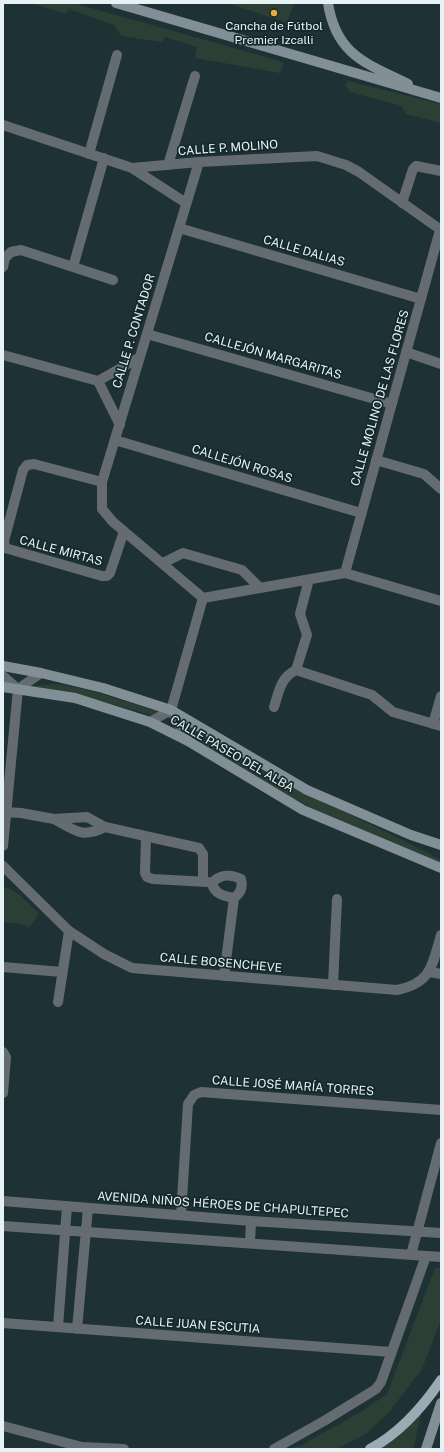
<!DOCTYPE html>
<html>
<head>
<meta charset="utf-8">
<style>
	body { margin:0 }
	#map { position:relative; width:444px; height:1452px; overflow:hidden; background:#1e3235; font-family:"Public Sans",sans-serif }
	canvas { display:block }
	.frame { position:absolute; inset:0; border:4px solid #e6f2f4; pointer-events:none }
</style>
</head>
<body>
<div id="map">
<canvas width="444" height="1452"></canvas>
<div class="frame"></div>
</div>
<script>
const c = document.querySelector('canvas').getContext('2d');
c.lineJoin = 'round';
function paint(path, color) { c.fillStyle = color; c.fill(path, 'evenodd'); }
function stroke(path, color, width, dash) { c.strokeStyle = color; c.lineWidth = width; c.lineCap = dash ? 'butt' : 'round'; c.setLineDash(dash || []); c.stroke(path); }
function drawText(font, color, halo, rows, align = 'center') {
  c.font = font + ' "Public Sans",sans-serif'; c.lineWidth = 3.5; c.setLineDash([]); c.textBaseline = 'middle'; c.strokeStyle = halo; c.fillStyle = color; for (const [text, x, y, turn = 0] of rows) {
    c.save(); c.translate(x, y); c.rotate((+turn || 0) * Math.PI / 180); c.textAlign = isNaN(turn) ? turn : align; if (halo) c.strokeText(text, 0, 0); c.fillText(text, 0, 0); c.restore();
  }
}
paint(new Path2D(`
	M32,3H73L273,59L284,63L280,73L195,58L197,47L165,37L162,42L121,36L114,25L69,9L66,14Z
	M228,3H294L287,23Z
	M348,81L441,104V123L406,114L402,106L350,92L345,85Z
	M60,684L92,691L159,712L157,714L151,715L87,697L26,686Z
	M181,718C257,780 356,813 441,860V864L325,815L283,793L193,739L185,731Z
	M3,887C19,890 28,903 39,914L29,928L22,924L3,922Z
	M435,1268H441V1320L422,1369L389,1412L366,1434L336,1449H288L300,1446L361,1412L387,1394Z
	M423,1407L413,1449H374Z`), '#2c3f34');
stroke(new Path2D(`
	M3,125L132,168L199,162L317,156L346,165L359,172L441,230
	M89,154L117,55
	M199,162L102,482V509L113,522L203,598L345,573L441,601
	M168,165L195,76
	M132,168L186,203
	M402,203L413,169L416,166L441,171
	M179,228L421,299
	M3,267L5,258L11,252L21,250L113,280
	M73,267L104,158
	M147,334L392,404
	M406,352L441,364
	M3,355L98,381L140,357
	M98,381L120,425
	M115,440L361,513
	M376,460L424,474L441,489
	M102,482L34,464L27,465L23,470L4,541L5,548L102,576H107L110,573L124,531
	M163,563L183,553L242,570L260,588
	M345,573L440,230
	M296,670L372,695L393,712L441,726
	M3,676L18,689
	M18,689L41,673
	M274,707C279,692 280,678 296,670L307,635L300,614L309,579
	M150,722L171,710
	M433,724L441,696
	M188,741L171,710L203,598
	M3,812L21,813L54,819L87,817L105,827L199,848L203,854V880
	M54,819C75,830 81,839 105,827
	M146,836L145,873L147,877L153,879L208,882
	M3,846L18,689
	M3,866L69,931L104,954L132,968L397,990C432,983 432,965 441,935
	M212,883C220,874 231,874 241,879C243,887 241,893 234,898L224,976
	M212,883C214,894 224,896 234,898
	M3,967L62,972
	M430,972L441,974
	M333,985L337,899
	M58,1002L69,931
	M3,1052L6,1057L3,1093
	M3,1201L251,1221L441,1233
	M181,1215L188,1104L194,1095L201,1092L441,1110
	M3,1226L441,1257
	M250,1243L251,1221
	M411,1255L441,1143
	M3,1323L391,1352
	M58,1327L67,1206
	M77,1329L88,1208
	M3,1426L82,1447L124,1449
	M274,1449L324,1421L376,1389L381,1382L426,1256`), '#656c71', 10);
stroke(new Path2D(`
	M116,3L441,98
	M328,3C336,55 366,63 408,84
	M3,666L41,673L103,688L171,710L307,790L411,835L441,845
	M3,687L75,698L150,722L188,741L303,810L441,868
	M426,1449L441,1403`), '#838f97', 10);
stroke(new Path2D(`
	M370,1449C400,1433 422,1408 441,1380`), '#9baab3', 10);
for (const [x, y, r, color] of [
	[274,13,4,"#e8ab37"]
]) { const dot = new Path2D(); dot.arc(x, y, r, 0, 2 * Math.PI); c.fillStyle = color; c.fill(dot); stroke(dot, '#15282b', 1.5); }
drawText('12px', '#e6f2f4', '#15282b', [
	["Cancha de Fútbol",274,26],
	["Premier Izcalli",274,40]
]);
drawText('12px', '#e6f2f4', '#15282b', [
	["CALLE P. MOLINO",228,148,-4],
	["CALLE DALIAS",304,251,16],
	["CALLE P. CONTADOR",134,331,-73],
	["CALLEJÓN MARGARITAS",273,356,16],
	["CALLE MOLINO DE LAS FLORES",380,398,-74],
	["CALLEJÓN ROSAS",242,464,17],
	["CALLE MIRTAS",61,551,15],
	["CALLE PASEO DEL ALBA",232,754,30],
	["CALLE BOSENCHEVE",221,963,5],
	["CALLE JOSÉ MARÍA TORRES",293,1086,4],
	["AVENIDA NIÑOS HÉROES DE CHAPULTEPEC",223,1205,4],
	["CALLE JUAN ESCUTIA",198,1325,4]
]);
</script>
</body>
</html>
